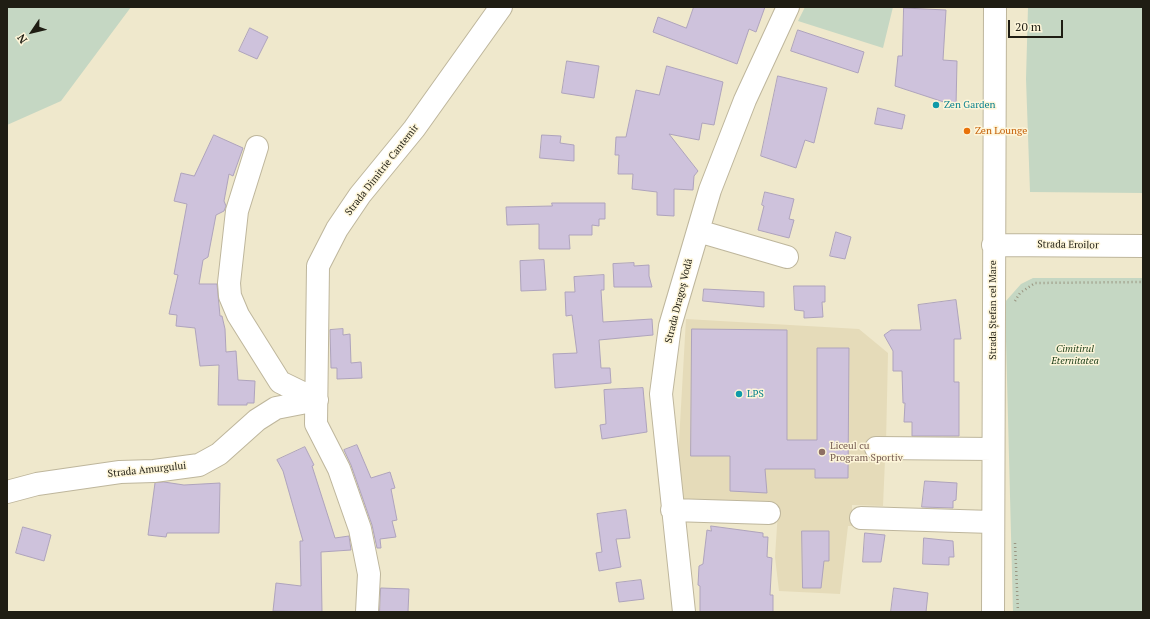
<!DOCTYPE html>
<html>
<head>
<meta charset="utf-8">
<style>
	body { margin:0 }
	#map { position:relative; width:1150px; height:619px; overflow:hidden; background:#efe8cc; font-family:"PT Serif",serif }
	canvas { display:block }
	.frame { position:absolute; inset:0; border:8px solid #1f1d13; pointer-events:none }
	.north { position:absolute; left:12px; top:12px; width:40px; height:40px; -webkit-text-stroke:3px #fdf5d9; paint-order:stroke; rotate:235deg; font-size:11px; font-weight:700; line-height:16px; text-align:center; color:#1f1d13 }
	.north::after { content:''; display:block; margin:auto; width:14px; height:18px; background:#1f1d13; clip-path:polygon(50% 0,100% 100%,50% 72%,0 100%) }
	.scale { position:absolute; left:1008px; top:20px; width:55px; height:18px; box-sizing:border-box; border:2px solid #1f1d13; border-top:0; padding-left:5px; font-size:12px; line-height:14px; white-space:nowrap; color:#1f1d13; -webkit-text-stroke:3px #fdf5d9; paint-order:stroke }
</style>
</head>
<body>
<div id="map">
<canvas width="1150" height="619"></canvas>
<div class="frame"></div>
<div class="north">N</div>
<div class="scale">20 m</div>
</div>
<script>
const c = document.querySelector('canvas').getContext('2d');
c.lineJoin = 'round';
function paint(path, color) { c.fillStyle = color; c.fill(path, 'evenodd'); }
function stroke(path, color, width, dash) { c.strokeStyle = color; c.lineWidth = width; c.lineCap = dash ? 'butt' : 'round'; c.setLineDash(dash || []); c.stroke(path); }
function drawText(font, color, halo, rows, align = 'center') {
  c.font = font + ' "PT Serif",serif'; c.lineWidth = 3; c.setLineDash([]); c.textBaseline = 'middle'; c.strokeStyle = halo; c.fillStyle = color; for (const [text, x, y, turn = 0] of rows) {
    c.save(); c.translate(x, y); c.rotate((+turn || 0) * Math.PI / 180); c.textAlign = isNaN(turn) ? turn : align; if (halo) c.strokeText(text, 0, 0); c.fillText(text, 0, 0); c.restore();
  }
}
paint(new Path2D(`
	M686,319L859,329L888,353L886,443H967V460H885L883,506L852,505V526H848L840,594L779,591L775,557L778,511L692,504L676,494Z`), '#e5dbb9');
paint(new Path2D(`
	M7,7H131L61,101L7,125Z
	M805,7H893L883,48L798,21Z
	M1028,7H1143V193L1030,192L1026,79Z
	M1033,278H1143V612H1013L1005,302L1021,284Z`), '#c5d7c3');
const building = new Path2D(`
	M694,7H765L756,32L749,29L737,64L653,32L658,17L686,28Z
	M904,8L946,10L943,60L957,61L956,106L895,86L898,56H902Z
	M250,28L268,37L257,59L239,51Z
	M798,30L864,52L858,73L791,51Z
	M567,61L599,66L594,98L562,93Z
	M667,66L723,82L714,125L702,123L699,140L669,134L698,171L694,176L693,190L674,189V216L657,215V192L632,189L633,174H618L619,155H615L616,137H626L636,90L659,95Z
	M778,76L827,88L814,143L805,140L796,168L761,156Z
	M878,108L905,115L902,129L875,124Z
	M214,135L243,148L233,176L229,174L224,201L226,206L224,211L216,215L208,257L203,260L199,284H217L220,316H222L225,329L226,352L236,351L238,380L255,381L254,403H247V405H218L219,365L200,366L195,328L176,326L177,315L169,314L178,275L174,274L187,204L174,201L181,173L194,176Z
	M542,135L561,136L560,143L574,145V161L540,158Z
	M765,192L794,199L789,219L794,220L789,238L758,230L764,206L762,205Z
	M552,203H605V219H599V226L592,225V235H569L570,249H539V224L507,225L506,207L552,206Z
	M836,232L851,237L845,259L830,256Z
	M544,260L546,290L521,291L520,261Z
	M634,263V266L649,265V276L652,287H614L613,264Z
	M604,275V290H601L603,322L652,319L653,335L599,340L601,368H610L611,383L555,388L553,354L577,353L572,315L566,316L565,292H575L574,277Z
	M794,286H825V302H822L823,317L804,318V311L795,310Z
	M704,289L764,292V307L703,301Z
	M956,300L961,339H954V382H959V436H912V422H904L905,403H903L902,371H893V351L884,335L891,330H921L918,305Z
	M343,329V335L350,334L351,363L361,362L362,378L337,379V368H331L330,330Z
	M692,329L787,330V440H817V348H849L848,478H815V469H765L767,493L730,491V456H691Z
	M643,388L647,432L602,439L600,425L606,424L604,390Z
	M357,445L371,478L390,472L395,488L391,489L397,520L392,521L396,537L380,539L381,548H377L372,525L351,465L344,450Z
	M305,447L314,465L312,466L335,538L349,536L351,550L321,552L322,612L273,611L276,583L301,586L300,541H303L283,471L277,460Z
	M925,481L957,483L956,500L953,501V508L922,507Z
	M164,482L184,485L220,483L219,533H167L166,537L148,535L155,483Z
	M626,510L630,538L616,539L621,567L599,571L596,553L602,552L597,514Z
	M711,526L763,533V537H768L767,557L772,558L770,595H773V612H700V586L698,585L699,566L703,564L707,530L711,531Z
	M23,527L51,535L44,561L16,553Z
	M802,531H829V561H824L821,588H803Z
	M865,533L885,535L881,562H863Z
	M924,538L953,541L954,557H949V565L923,564Z
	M641,580L644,599L619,602L616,583Z
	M381,588L409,589L408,612H380Z
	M894,588L928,593L926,612H891Z`);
paint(building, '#cec2dc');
stroke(building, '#aea3bc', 1);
const minor = new Path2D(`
	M257,147L237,211L229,283L230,296L238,315L280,382L317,400
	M698,231L787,257
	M993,245L1143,246
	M876,448L993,449
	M7,492L37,484L120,472L154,471L199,465L219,454L257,420L276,408L317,400
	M672,510L769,513
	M861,518L992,522
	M367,612L369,574L360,529L339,469L316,424L318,266L337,229L360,195L414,129L501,7
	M684,612L661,394L670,326L710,190L745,100L788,7
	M993,612L995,7`);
stroke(minor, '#beb69c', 24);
stroke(new Path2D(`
	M1015,301L1020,293L1035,283L1143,282
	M1015,543L1018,612`), '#9a9580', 2.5, [1, 3]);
stroke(minor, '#fff', 22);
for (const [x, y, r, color] of [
	[936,105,4,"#0f9aa8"],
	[967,131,4,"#e8710a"],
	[739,394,4,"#0f9aa8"],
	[822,452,4,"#8d6e63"]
]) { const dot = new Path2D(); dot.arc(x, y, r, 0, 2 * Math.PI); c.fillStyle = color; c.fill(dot); stroke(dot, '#fdf5d9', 1.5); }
drawText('10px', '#0d838f', '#fdf5d9', [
	["Zen Garden",944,105],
	["LPS",747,394]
], 'left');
drawText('10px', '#c56008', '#fdf5d9', [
	["Zen Lounge",975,131]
], 'left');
drawText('10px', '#1f1d13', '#fdf5d9', [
	["Strada Dimitrie Cantemir",382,170,-52],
	["Strada Eroilor",1068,245,1],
	["Strada Dragoș Vodă",679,301,-76],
	["Strada Ștefan cel Mare",993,310,-90],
	["Strada Amurgului",147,470,-6]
]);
drawText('italic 10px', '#1b3d17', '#fdf5d9', [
	["Cimitirul",1075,349],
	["Eternitatea",1075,361]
]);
drawText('10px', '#785e54', '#fdf5d9', [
	["Liceul cu",830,446],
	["Program Sportiv",830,458]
], 'left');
</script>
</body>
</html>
